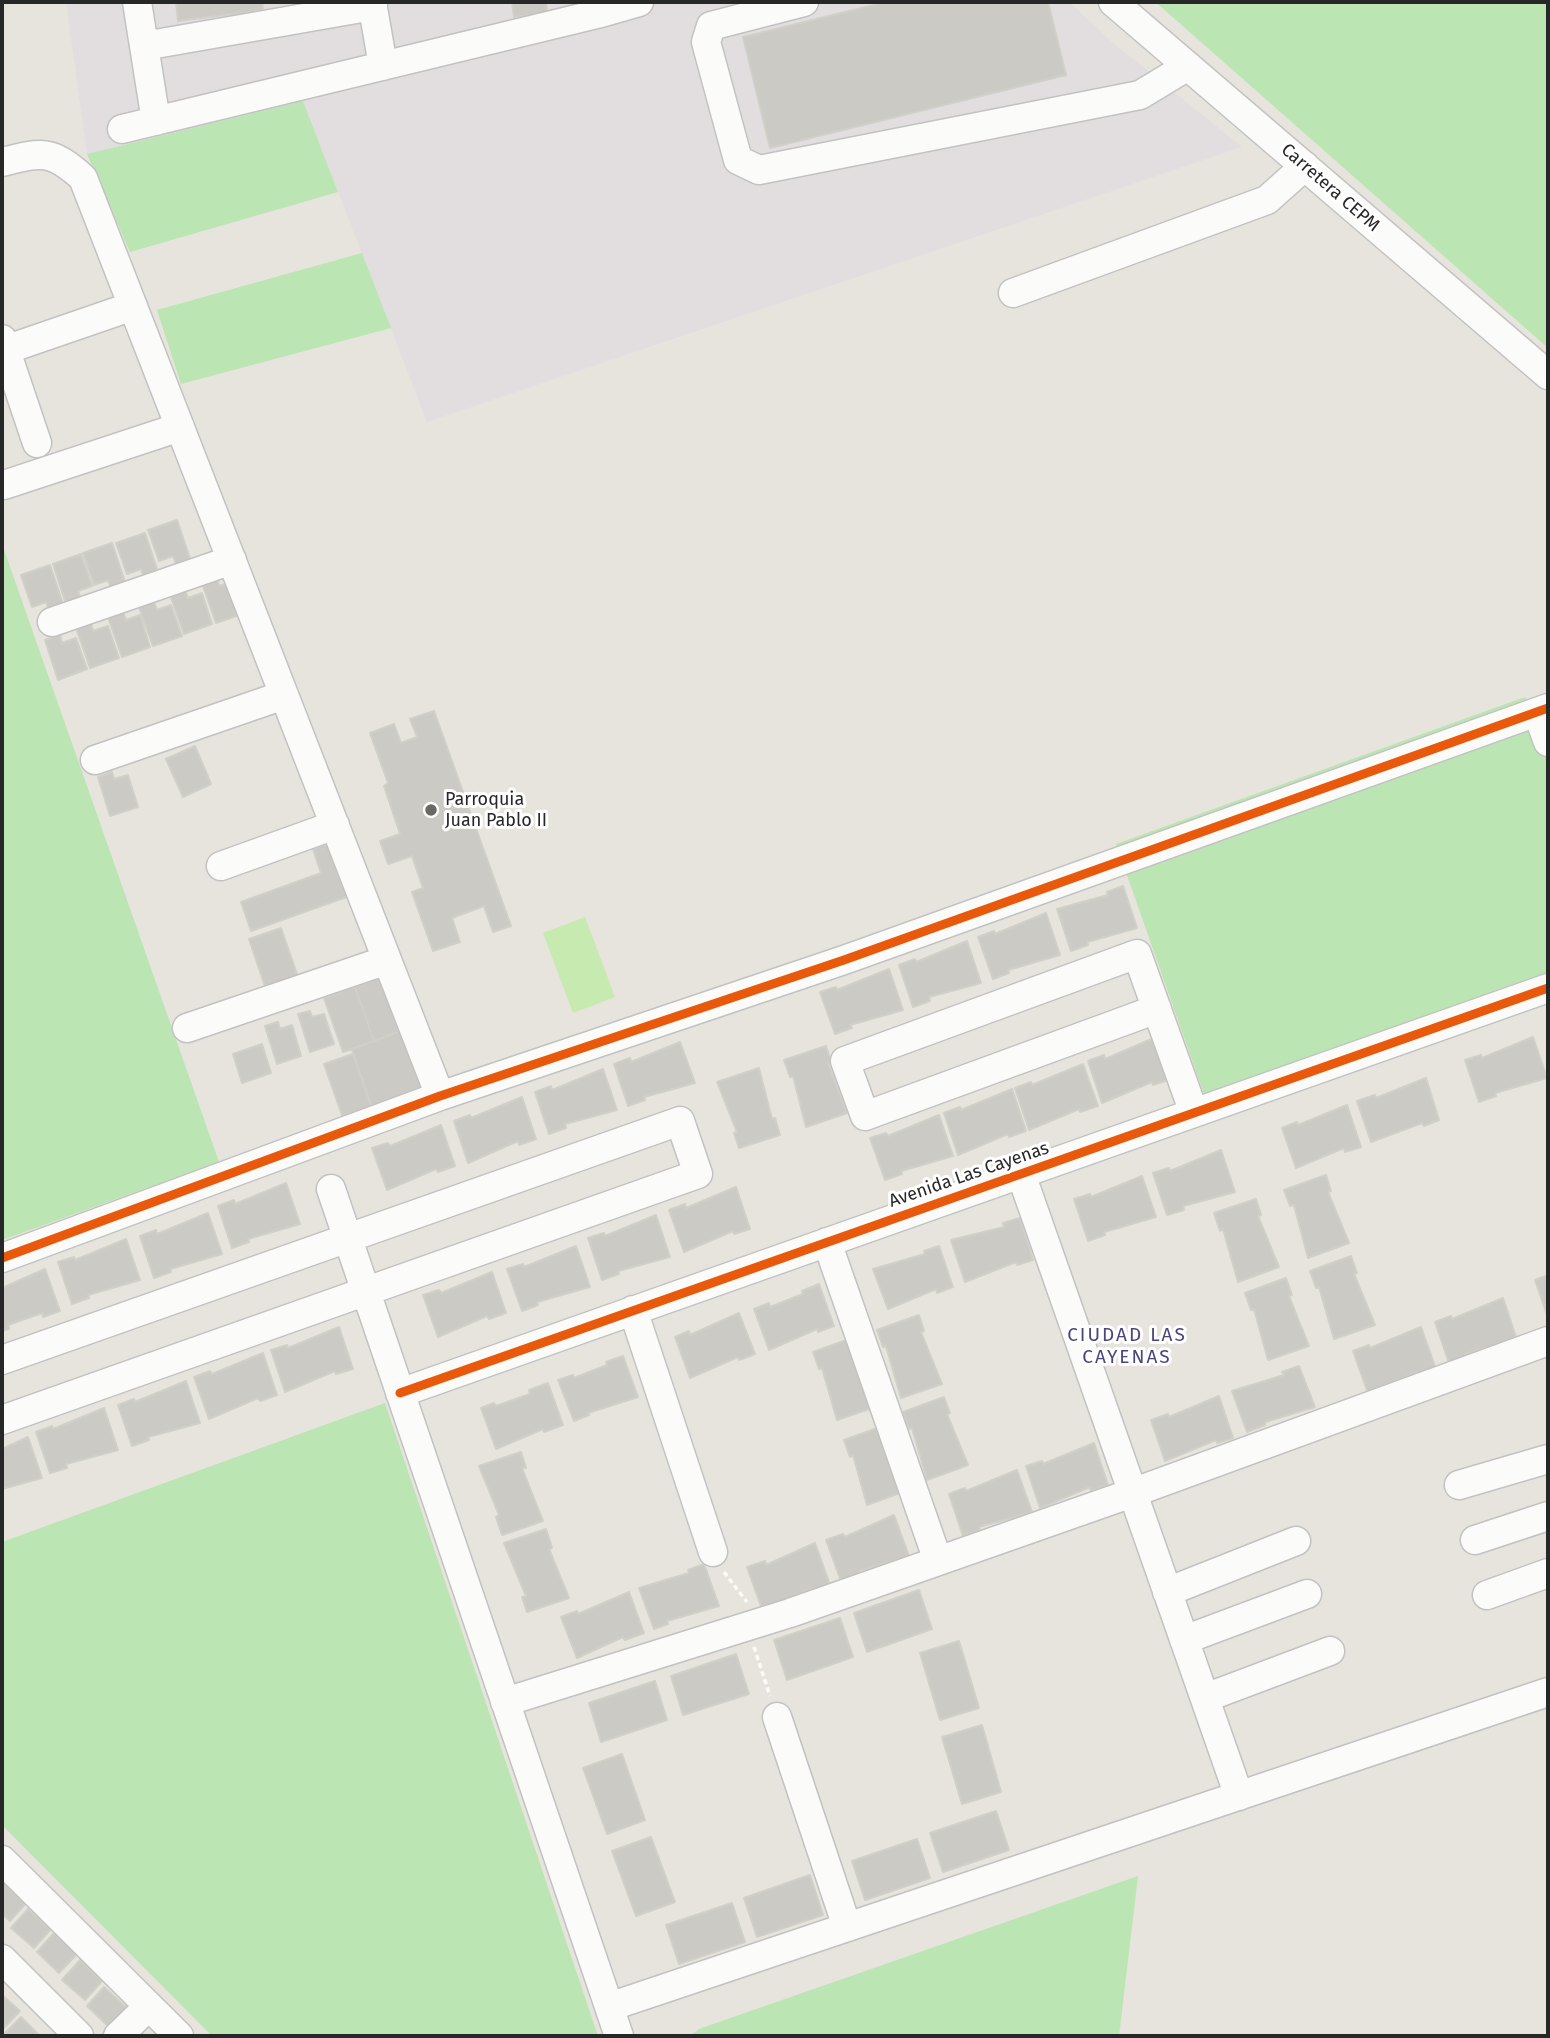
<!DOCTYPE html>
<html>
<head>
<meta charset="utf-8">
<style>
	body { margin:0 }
	#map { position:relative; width:1550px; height:2038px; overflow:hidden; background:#e6e4dc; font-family:"Fira Sans",sans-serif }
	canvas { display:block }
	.frame { position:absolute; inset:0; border:4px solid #272727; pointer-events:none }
</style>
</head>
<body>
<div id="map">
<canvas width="1550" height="2038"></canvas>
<div class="frame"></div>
</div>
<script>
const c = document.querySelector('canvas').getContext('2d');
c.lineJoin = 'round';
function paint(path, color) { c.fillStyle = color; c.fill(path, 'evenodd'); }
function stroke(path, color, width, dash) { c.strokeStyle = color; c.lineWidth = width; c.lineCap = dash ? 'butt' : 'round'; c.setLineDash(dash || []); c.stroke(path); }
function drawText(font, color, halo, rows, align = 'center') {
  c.font = font + ' "Fira Sans",sans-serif'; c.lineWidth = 6; c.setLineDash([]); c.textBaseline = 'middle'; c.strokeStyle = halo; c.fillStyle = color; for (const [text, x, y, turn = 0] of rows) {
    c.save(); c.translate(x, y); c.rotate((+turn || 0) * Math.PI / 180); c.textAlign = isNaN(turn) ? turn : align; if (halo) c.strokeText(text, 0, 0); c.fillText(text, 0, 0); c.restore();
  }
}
paint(new Path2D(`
	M66,2H1070L1107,38L1242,147L427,422L303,101L87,154Z`), '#e2dee0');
paint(new Path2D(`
	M1153,2H1548V348L1159,5Z
	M303,101L338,192L130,252L87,154Z
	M362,253L391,328L181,384L157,310Z
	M2,544L219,1162L2,1240Z
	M1525,697L1548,763V972L1204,1094L1116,844Z
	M385,1403L598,2036H212L2,1825V1542Z
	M1138,1876L1119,2036H690L699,2029Z`), '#bbe5b2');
paint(new Path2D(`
	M585,917L615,997L573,1013L543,933Z`), '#c6eaaf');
const building = new Path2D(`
	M176,2H262L263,10L178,21Z
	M512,2H546L547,13L514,17Z
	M886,2H1048L1066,75L770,148L743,37Z
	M177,520L190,559L176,564L173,556L159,561L148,530Z
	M145,533L158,572L144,578L141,569L127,574L116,543Z
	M112,543L125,582L111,588L108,580L94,585L83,553Z
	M81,554L92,586L78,591L81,599L66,604L53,564Z
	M50,565L63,604L49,610L46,602L32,607L21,575Z
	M217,578L219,586L234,581L245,613L216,623L202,583Z
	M185,590L188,598L202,593L212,624L184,634L170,595Z
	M154,602L157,610L171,605L182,636L153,646L139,607Z
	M123,612L126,620L140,615L150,647L122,657L108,617Z
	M91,623L93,631L108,626L119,658L90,668L76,628Z
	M60,635L62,643L76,638L87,669L58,680L45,640Z
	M434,711L511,926L493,932L484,906L452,918L460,942L433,951L412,892L423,888L412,856L388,864L380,841L400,834L384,786L388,783L370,733L394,724L401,743L417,737L410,719Z
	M195,746L211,784L183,797L166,759Z
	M112,772L114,779L128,775L138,807L110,816L98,777Z
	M333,842L352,895L251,931L241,902L321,873L313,849Z
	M1123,886L1137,928L1087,942L1088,945L1071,951L1057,909L1108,895L1107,892Z
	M1046,913L1060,955L1008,970L1009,973L993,979L978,937L994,931L995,934Z
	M281,928L299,980L267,992L249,939Z
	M967,941L981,983L929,997L930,1001L913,1007L899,965L915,959L916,962Z
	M889,969L903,1010L850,1025L852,1028L835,1034L820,992L836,987L837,990Z
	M388,975L406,1029L374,1041L355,987Z
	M355,987L374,1041L343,1052L324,998Z
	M310,1011L312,1017L324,1014L334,1044L310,1052L298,1014Z
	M278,1022L280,1029L292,1025L301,1056L277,1064L265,1026Z
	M406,1029L427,1089L372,1108L352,1049Z
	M1533,1037L1547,1078L1495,1093L1496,1096L1479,1102L1465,1060L1481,1055L1482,1058Z
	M1154,1038L1168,1080L1153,1085L1152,1082L1102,1103L1088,1061L1104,1055L1105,1059Z
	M680,1042L695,1083L644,1097L645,1100L628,1106L614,1064L630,1058L631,1062Z
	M262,1044L271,1073L242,1083L233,1054Z
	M826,1046L831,1062L828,1063L847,1113L806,1127L793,1076L790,1077L784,1060Z
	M353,1054L372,1108L343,1118L324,1064Z
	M1083,1064L1098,1106L1080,1112L1079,1109L1029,1130L1015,1088L1031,1082L1032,1085Z
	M759,1068L772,1119L775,1118L780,1135L739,1148L734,1133L737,1132L717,1082Z
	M603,1069L617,1110L565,1124L566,1128L549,1134L535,1092L551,1086L552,1090Z
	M1426,1078L1439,1120L1424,1126L1422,1123L1371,1142L1357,1101L1375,1095L1376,1098Z
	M1012,1089L1026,1131L1009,1137L1008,1134L958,1155L944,1113L960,1107L961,1110Z
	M522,1097L536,1139L519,1145L518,1141L468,1163L454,1121L470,1115L471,1118Z
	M1347,1105L1361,1147L1345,1152L1344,1148L1296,1168L1282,1128L1297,1122L1298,1125Z
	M939,1115L953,1156L901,1171L902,1174L885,1180L870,1138L886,1133L888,1136Z
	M441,1125L455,1166L438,1172L436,1169L387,1190L372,1148L388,1143L390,1146Z
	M1221,1150L1235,1192L1183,1206L1184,1210L1167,1215L1153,1173L1169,1168L1170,1171Z
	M1326,1175L1331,1191L1328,1192L1349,1243L1308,1258L1294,1205L1290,1206L1284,1190Z
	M1142,1176L1156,1217L1104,1232L1105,1235L1088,1241L1074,1199L1090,1194L1091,1197Z
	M286,1183L300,1224L248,1239L249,1242L232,1248L218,1206L234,1200L235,1204Z
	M736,1187L750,1229L734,1234L733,1231L684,1252L669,1210L685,1204L686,1208Z
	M1256,1199L1261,1215L1258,1216L1279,1267L1238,1282L1223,1229L1220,1231L1214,1213Z
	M208,1213L222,1254L170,1269L171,1272L154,1278L140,1236L156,1230L157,1234Z
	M656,1215L670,1257L618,1271L619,1274L602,1280L588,1238L604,1233L605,1236Z
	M1020,1218L1033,1260L1017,1265L1016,1262L965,1282L951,1240L1004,1227L1003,1223Z
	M126,1239L140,1280L88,1295L89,1298L72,1304L58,1262L74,1257L75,1260Z
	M576,1246L590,1287L537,1302L538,1305L522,1311L507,1269L523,1264L524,1267Z
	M939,1246L953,1287L937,1293L936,1289L888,1309L873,1269L925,1254L924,1251Z
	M1351,1256L1357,1273L1354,1274L1375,1325L1334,1339L1319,1287L1316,1288L1310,1271Z
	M45,1269L60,1311L43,1317L42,1313L8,1325L9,1329L2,1331V1288Z
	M492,1272L506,1313L489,1319L487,1316L438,1337L423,1295L439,1290L441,1293Z
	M1548,1275V1318L1535,1280Z
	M1286,1278L1292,1295L1289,1296L1309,1346L1268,1360L1254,1309L1251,1310L1245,1293Z
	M819,1284L834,1326L818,1332L817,1329L769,1350L754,1309L769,1303L770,1307L803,1294L802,1291Z
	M1503,1298L1517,1340L1465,1354L1466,1358L1449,1363L1435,1322L1451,1316L1452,1319Z
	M739,1313L755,1354L739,1360L738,1357L690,1378L675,1337L689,1331L690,1335Z
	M919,1315L924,1331L921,1332L942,1384L901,1398L886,1346L883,1347L877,1330Z
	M339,1327L353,1369L336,1374L335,1371L285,1392L271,1350L287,1345L288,1348Z
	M1421,1327L1436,1369L1418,1375L1417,1372L1368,1393L1353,1351L1369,1345L1370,1348Z
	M855,1337L878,1406L837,1420L822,1368L819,1369L813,1352Z
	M263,1353L277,1395L260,1401L258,1398L209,1419L194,1377L210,1371L212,1374Z
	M623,1356L638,1397L588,1413L589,1415L574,1421L558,1380L573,1375L574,1378L607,1365L606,1362Z
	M1299,1366L1315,1407L1265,1422V1425L1247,1432L1232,1391L1284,1375L1282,1372Z
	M186,1381L200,1423L148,1437L149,1440L132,1446L118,1405L134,1399L135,1402Z
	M548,1383L563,1425L544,1432L543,1429L496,1449L481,1408L494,1403L496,1406L530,1394L529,1390Z
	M1219,1396L1233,1438L1217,1443L1216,1440L1165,1461L1151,1420L1168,1414L1169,1417Z
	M944,1397L950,1413L947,1414L968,1465L927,1480L912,1428L909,1429L903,1412Z
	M104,1408L118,1450L66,1464L67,1468L50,1473L36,1432L52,1426L53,1429Z
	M886,1425L908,1490L867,1505L853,1455L850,1457L844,1440Z
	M28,1437L42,1478L2,1489V1449Z
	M1094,1443L1108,1485L1091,1491L1090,1487L1040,1508L1026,1466L1042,1461L1043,1464Z
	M521,1452L526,1468H522L543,1521L502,1535L496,1517L499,1515L479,1466Z
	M1017,1470L1032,1512L979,1527L980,1530L963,1536L949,1494L965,1488L966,1491Z
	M894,1515L909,1556L859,1571L860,1574L841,1581L826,1540L843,1534L845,1537Z
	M546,1529L552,1548L549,1549L569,1598L527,1612L522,1597L526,1596L504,1543Z
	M815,1543L830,1585L814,1591L813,1588L762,1609L747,1567L765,1561L766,1565Z
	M704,1564L719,1606L667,1621L668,1624L654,1629L639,1588L689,1573L688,1570Z
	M919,1590L932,1629L867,1652L854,1613Z
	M629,1592L644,1633L625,1640L623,1637L577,1658L561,1617L577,1611L578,1614Z
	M840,1618L853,1657L787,1680L774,1640Z
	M959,1641L979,1708L940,1720L920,1653Z
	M736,1654L749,1694L683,1715L671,1676Z
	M655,1681L667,1720L601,1742L589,1703Z
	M982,1725L1001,1792L962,1804L942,1737Z
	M622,1754L645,1820L607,1834L583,1768Z
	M996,1811L1009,1850L943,1872L930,1833Z
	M651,1837L675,1902L636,1916L612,1851Z
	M917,1839L930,1878L865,1900L852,1861Z
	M810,1875L823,1915L757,1937L744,1898Z
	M5,1882L27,1902L10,1921L2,1914V1885Z
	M732,1903L745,1942L679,1964L666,1925Z
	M28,1909L51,1929L34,1948L11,1928Z
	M54,1933L77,1954L59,1973L37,1952Z
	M80,1960L102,1981L85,2000L62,1980Z
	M104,1987L127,2008L109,2027L87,2006Z
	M2,1995L20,2011L2,2030Z
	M21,2017L40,2036H8L5,2033Z`);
paint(building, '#cbcac4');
stroke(building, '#d1d0c8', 2);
const minor = new Path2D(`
	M137,2L156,121
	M372,2L383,66
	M594,2L597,14L639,2
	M804,2L711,26L706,42L738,160L759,170L1140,95L1188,66
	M1113,2L1548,375
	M144,46L373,6
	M122,129L597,14
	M2,162C42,152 51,149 83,178L440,1096
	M1013,293L1267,200L1305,166
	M2,339L37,443
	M5,350L133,306
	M4,485L180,427
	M52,622L232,560
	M1537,712L1548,742
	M95,760L284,695
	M221,866L335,825
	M1157,1009L865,1116L845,1061L1137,954L1194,1113
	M187,1028L387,960
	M1021,1174L1239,1796
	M331,1189L619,2036
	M827,1242L938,1561
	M2,1258L440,1096L844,960L1548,708
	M633,1310L713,1552
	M2,1360L680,1121L698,1174L2,1420
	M400,1393L1548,988
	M1459,1485L1548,1459
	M1475,1540L1548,1516
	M1167,1592L1296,1541
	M1487,1595L1548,1573
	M1184,1640L1307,1594
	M1205,1698L1330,1651
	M505,1702L790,1613L1132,1493L1548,1341
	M777,1717L847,1927
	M2,1860L179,2036
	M2,1959L79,2036
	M609,2007L1548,1692
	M118,2036L149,2006`);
stroke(minor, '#c3c2c2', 31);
stroke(new Path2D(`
	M724,1572L747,1602
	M754,1647L770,1696`), '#fbfbfa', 3.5, [5, 3.5]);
stroke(minor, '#fbfbfa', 28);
stroke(new Path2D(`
	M2,1258L440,1096L844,960L1548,708
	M400,1393L1548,988`), '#e8590c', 9);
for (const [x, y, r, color] of [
	[431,810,7,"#6a6966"]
]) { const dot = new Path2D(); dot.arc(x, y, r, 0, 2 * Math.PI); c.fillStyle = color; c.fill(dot); stroke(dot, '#fff', 2.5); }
drawText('18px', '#272727', '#fff', [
	["Carretera CEPM",1330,188,41],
	["Avenida Las Cayenas",969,1175,-19]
]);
drawText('18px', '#272727', '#fff', [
	["Parroquia",445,800],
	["Juan Pablo II",445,821]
], 'left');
c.letterSpacing = '2px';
drawText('19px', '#49467a', '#fff', [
	["CIUDAD LAS",1127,1336],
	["CAYENAS",1127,1358]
]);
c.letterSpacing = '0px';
</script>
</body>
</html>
